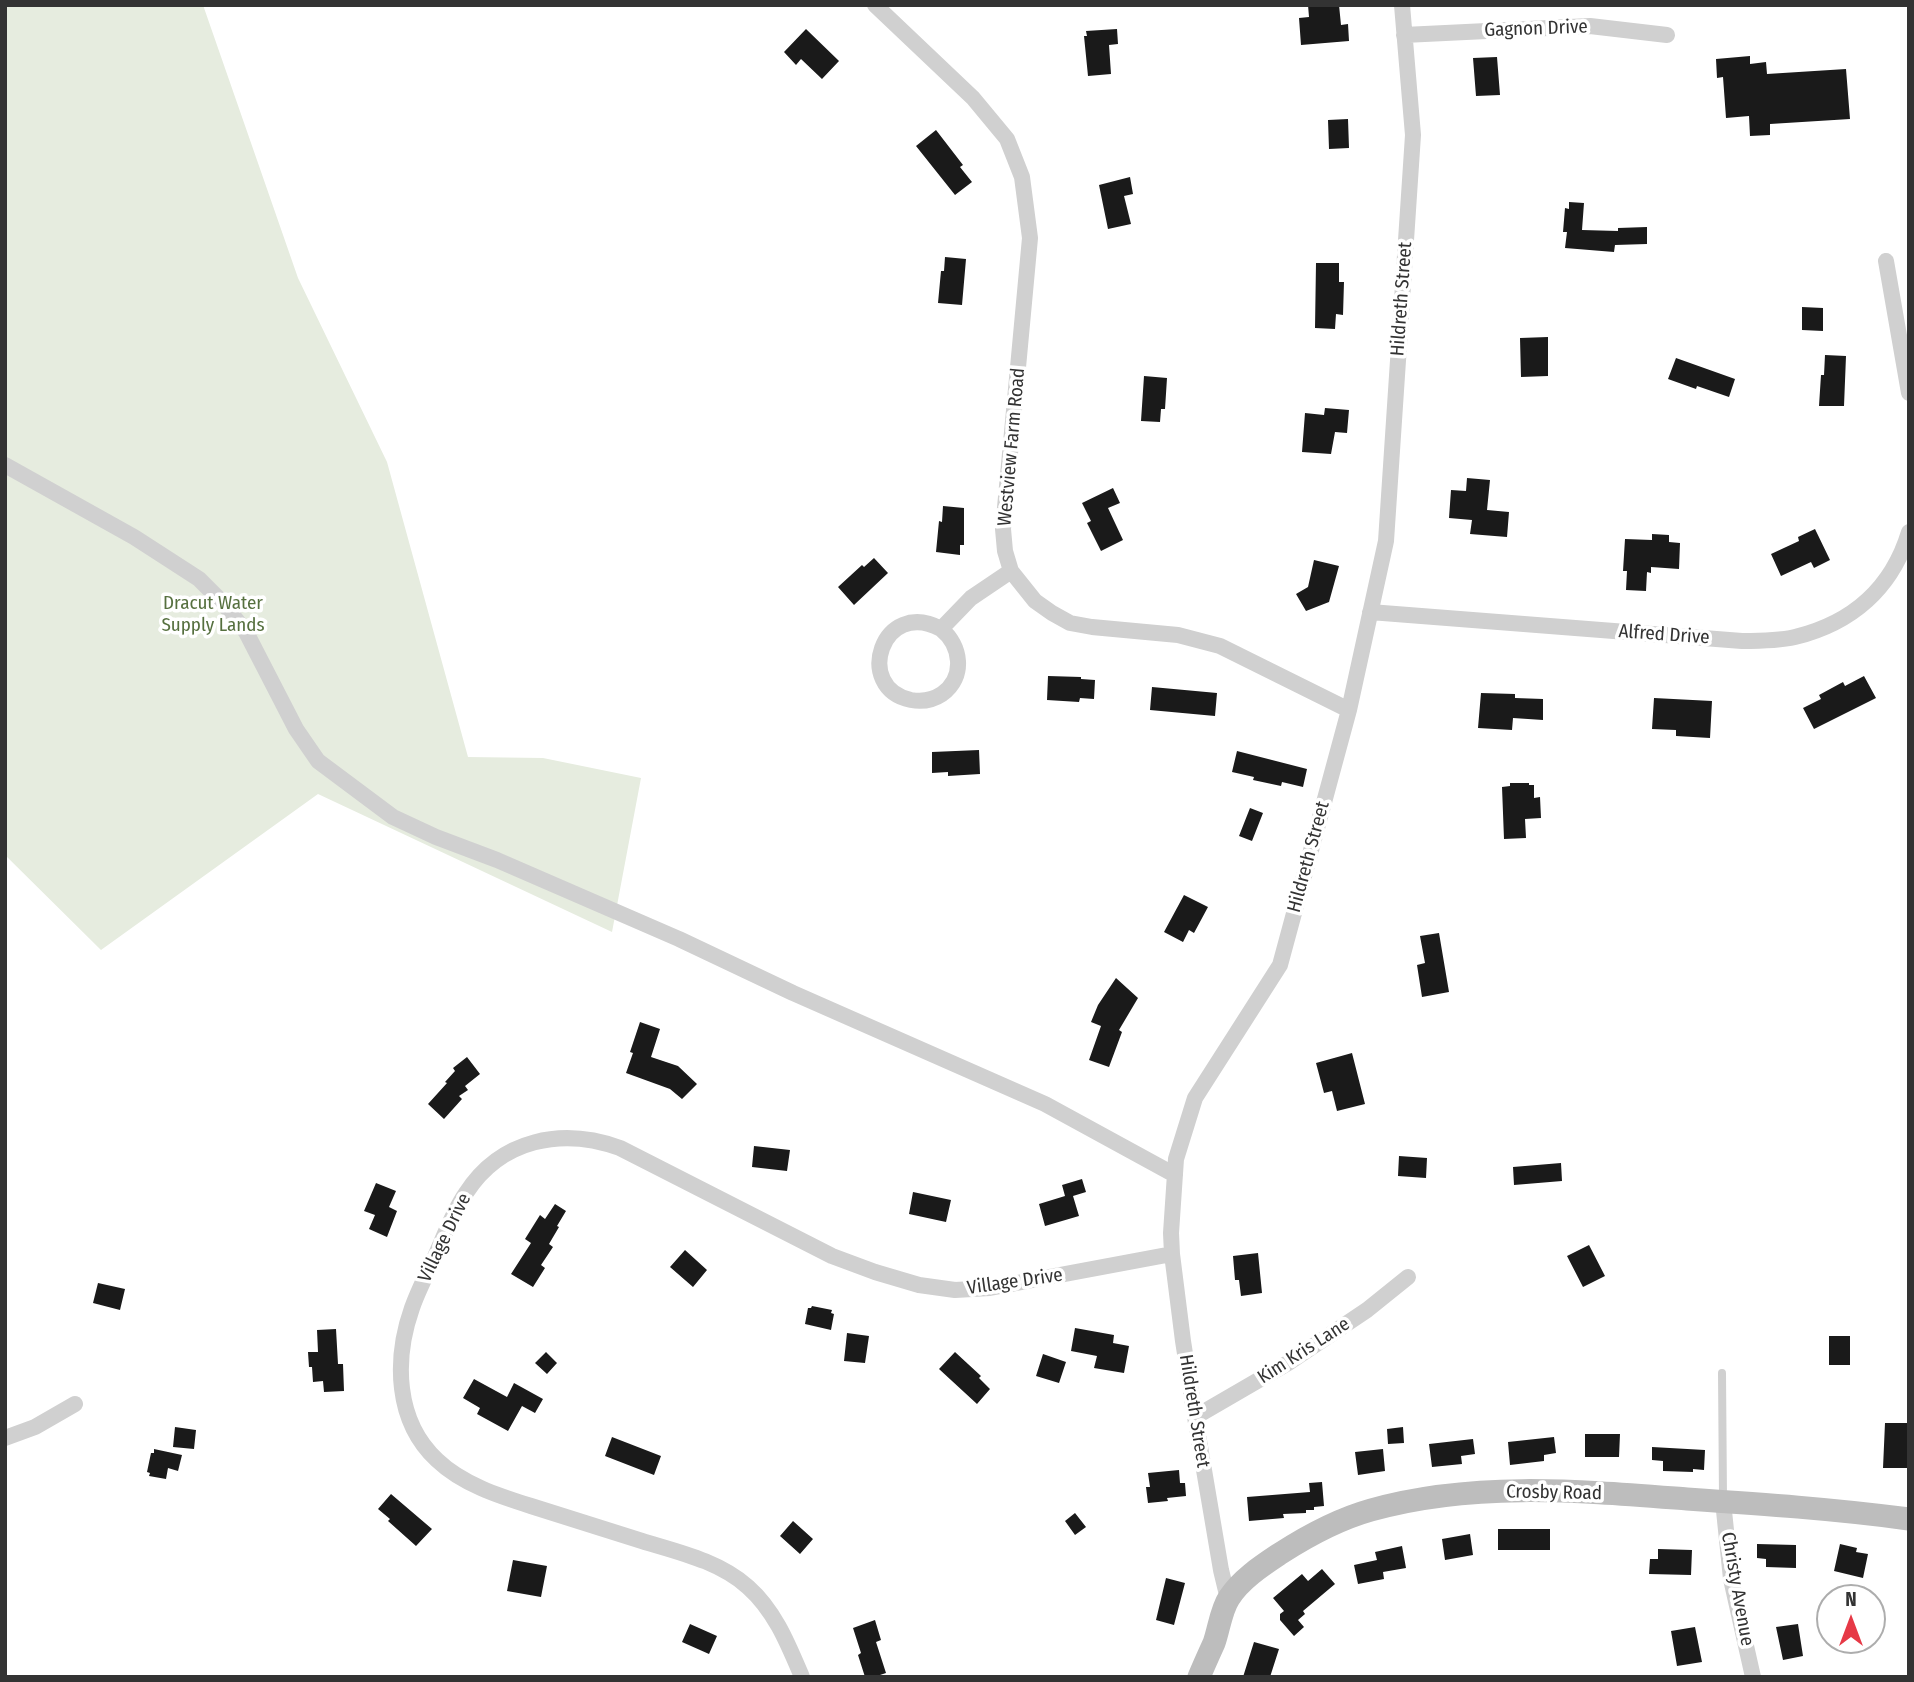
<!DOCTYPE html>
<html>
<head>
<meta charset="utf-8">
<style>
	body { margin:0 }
	#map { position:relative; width:1914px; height:1682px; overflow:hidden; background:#fff; font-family:"Fira Sans Condensed",sans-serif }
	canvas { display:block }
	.frame { position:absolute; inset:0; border:7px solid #333; pointer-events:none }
	.north { position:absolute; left:1816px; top:1584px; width:70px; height:70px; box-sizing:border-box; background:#fff; border:2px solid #adadad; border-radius:50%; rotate:0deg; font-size:19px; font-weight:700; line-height:28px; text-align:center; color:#333 }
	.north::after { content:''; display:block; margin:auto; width:24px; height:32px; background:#e63946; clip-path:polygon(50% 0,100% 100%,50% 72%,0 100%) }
</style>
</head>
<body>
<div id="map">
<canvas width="1914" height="1682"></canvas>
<div class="frame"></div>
<div class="north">N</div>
</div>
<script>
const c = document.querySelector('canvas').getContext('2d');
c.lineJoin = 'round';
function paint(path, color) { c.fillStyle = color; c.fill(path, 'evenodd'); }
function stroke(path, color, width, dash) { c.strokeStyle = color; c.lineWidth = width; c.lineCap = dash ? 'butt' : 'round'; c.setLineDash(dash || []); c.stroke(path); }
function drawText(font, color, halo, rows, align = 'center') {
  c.font = font + ' "Fira Sans Condensed",sans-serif'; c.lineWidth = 7; c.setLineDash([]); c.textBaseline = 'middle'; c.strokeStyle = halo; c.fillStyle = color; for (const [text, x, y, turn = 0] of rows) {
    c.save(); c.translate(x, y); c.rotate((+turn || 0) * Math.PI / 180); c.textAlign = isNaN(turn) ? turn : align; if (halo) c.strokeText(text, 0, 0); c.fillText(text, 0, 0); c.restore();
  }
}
paint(new Path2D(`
	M5,5H203L298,278L387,462L468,757L543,758L641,778L612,932L318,794L101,950L5,855Z`), '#e6ecdf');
paint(new Path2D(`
	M1308,5H1339L1341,25L1348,24L1349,41L1301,45L1299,18L1309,17Z
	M806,29L839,61L822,79L801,59L796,65L784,52Z
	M1117,29L1118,44L1109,45L1111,74L1088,76L1084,36H1087L1086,31Z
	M1750,56V64L1766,62L1767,74L1846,69L1850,119L1770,124V135L1750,136L1749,116L1726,118L1723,77L1717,78L1716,59Z
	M1497,57L1500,95L1476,96L1473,58Z
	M1348,119L1349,148L1329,149L1328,120Z
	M936,130L963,165L960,167L972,182L955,195L916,146Z
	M1130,177L1133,194L1124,196L1131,224L1108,229L1099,185Z
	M1569,202L1584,203L1582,230L1618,231V228L1647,227V244L1615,245L1614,252L1565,248L1567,232H1563L1565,208L1569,209Z
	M945,257L966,259L962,305L938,303L941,271H944Z
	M1316,263H1339V282H1344L1343,315L1336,314L1335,329L1315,328Z
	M1802,307L1823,308V331L1802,330Z
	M1548,337V376L1521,377L1520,338Z
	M1825,355L1846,356L1844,406H1819L1821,375H1824Z
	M1676,358L1735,379L1729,397L1697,386L1696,389L1668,379Z
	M1144,376L1167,378L1165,409H1161L1160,422L1141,421Z
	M1325,408L1349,410L1347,433L1335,432L1331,454L1302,452L1305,413L1324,415Z
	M1467,478L1490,480L1487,510L1509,512L1507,537L1470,534L1472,520L1449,518L1451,490L1466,491Z
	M1113,488L1120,503L1108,508L1123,540L1101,551L1087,523L1091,521L1082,503Z
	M943,506L964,508V545H960V555L936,552L939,521L942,522Z
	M1815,529L1830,560L1814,568L1811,562L1781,576L1771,554L1799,541L1798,537Z
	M1652,534L1669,535V542L1680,543L1679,569L1651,567V573L1647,572L1646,591L1626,590L1627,571H1623L1625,539L1652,540Z
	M874,558L888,573L854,605L838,587L862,565L864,567Z
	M1314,560L1339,566L1329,602L1306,611L1296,594L1308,587Z
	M1048,676L1081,677V679L1095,680L1094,699L1080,698L1079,702L1047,700Z
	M1864,676L1876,698L1814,729L1803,708L1821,699L1819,695L1843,682L1845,686Z
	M1152,687L1217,693L1215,716L1150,710Z
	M1481,693L1515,694V698L1543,699V720L1513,718L1512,730L1478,728Z
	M1654,698L1712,701L1710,738L1676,736V730L1652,729Z
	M979,750L980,774L948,776V772L932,773V752Z
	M1237,751L1307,769L1303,787L1282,782L1281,786L1253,780L1254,777L1232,772Z
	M1510,783H1529V785H1534V798L1540,797L1541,818L1525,819L1526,838L1504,839L1502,787L1510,786Z
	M1250,808L1263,813L1252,841L1239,836Z
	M1184,895L1208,907L1194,933L1189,930L1183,942L1164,932Z
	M1439,933L1449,992L1422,997L1417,965L1425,963L1420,936Z
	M1116,978L1138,998L1119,1030L1122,1032L1109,1067L1089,1060L1101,1026L1091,1022L1098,1005Z
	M640,1022L660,1029L651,1057L678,1066L697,1084L682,1099L670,1089L626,1073L633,1053L630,1052Z
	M1352,1053L1365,1104L1337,1111L1332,1091L1324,1093L1316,1063Z
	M467,1057L480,1074L465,1086L468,1090L459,1096L462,1099L444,1119L428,1104L447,1083L445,1082L455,1071L453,1068Z
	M754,1146L790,1150L787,1171L752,1167Z
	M1399,1156L1427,1158L1426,1178L1398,1176Z
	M1561,1163L1562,1181L1514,1185L1513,1167Z
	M1082,1179L1086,1192L1073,1196L1079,1216L1045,1226L1039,1204L1065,1196L1062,1185Z
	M376,1183L396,1191L389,1207L397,1211L387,1237L369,1229L375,1215L364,1211Z
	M913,1192L951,1200L946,1222L909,1214Z
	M555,1204L566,1211L557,1226L559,1227L549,1244L553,1247L541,1265L545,1268L533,1287L511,1274L531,1243L525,1239L540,1215L545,1219Z
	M1589,1245L1605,1276L1583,1287L1567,1256Z
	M685,1250L707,1270L693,1287L670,1267Z
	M1258,1253L1262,1293L1241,1296L1239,1280H1235L1233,1256Z
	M98,1283L125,1289L120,1310L93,1303Z
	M812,1306L832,1310L831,1313L834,1314L831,1330L805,1324L808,1308H811Z
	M1075,1328L1114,1335L1113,1343L1129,1346L1124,1373L1094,1368L1097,1356L1071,1351Z
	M336,1329L338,1364H343L344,1391L324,1392L323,1381L313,1382L312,1367H309L308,1352H318L317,1330Z
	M847,1333L869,1336L865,1363L844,1361Z
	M1829,1336H1850V1365H1829Z
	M546,1352L557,1363L547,1374L535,1363Z
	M955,1352L981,1376L979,1378L990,1389L977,1404L939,1369Z
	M1043,1354L1066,1362L1059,1383L1036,1376Z
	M474,1379L507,1397L514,1383L543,1399L535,1413L522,1406L508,1431L477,1414L480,1408L463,1398Z
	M1885,1423H1909L1907,1468H1883Z
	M175,1427L196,1430L194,1449L173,1447Z
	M1403,1427L1404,1443L1388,1444L1387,1429Z
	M1585,1434H1620L1619,1457H1585Z
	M612,1437L661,1456L654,1475L605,1456Z
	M1554,1437L1556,1453L1544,1455V1461L1510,1465L1508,1442Z
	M1473,1439L1475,1454L1461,1456L1462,1464L1432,1467L1429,1444Z
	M1652,1447L1705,1450L1704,1470L1693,1469V1472L1663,1471V1461L1652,1460Z
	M154,1449L182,1455L178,1471L168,1468L166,1479L149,1476L150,1473L147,1472L151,1453H154Z
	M1383,1449L1385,1471L1358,1475L1355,1452Z
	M1179,1470L1180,1483H1185L1186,1496L1167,1498L1168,1501L1148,1503L1146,1487H1150L1148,1473Z
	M1322,1482L1324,1506L1314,1507V1510H1306V1513L1283,1514L1284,1518L1249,1521L1247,1497L1310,1492L1309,1483Z
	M391,1494L432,1529L416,1546L388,1521L390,1519L378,1509Z
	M1075,1513L1086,1527L1075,1535L1065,1521Z
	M793,1521L813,1539L800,1554L780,1536Z
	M1498,1529H1550V1550H1498Z
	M1470,1534L1473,1555L1445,1560L1442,1539Z
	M1757,1544L1796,1545V1568L1766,1567V1559L1757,1558Z
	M1840,1544L1857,1548L1856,1552L1868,1554L1863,1578L1834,1571Z
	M1402,1546L1406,1568L1383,1572L1384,1579L1358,1584L1354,1565L1377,1560L1375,1552Z
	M1658,1549L1692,1550L1691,1575L1649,1574L1650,1559H1658Z
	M513,1560L547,1566L541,1597L507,1591Z
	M1322,1569L1335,1584L1303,1611L1305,1614L1298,1620L1304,1627L1294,1636L1280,1620V1614L1284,1611L1273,1598L1302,1574L1308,1581Z
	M1166,1578L1185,1583L1174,1625L1156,1620Z
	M875,1620L881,1640L876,1642L886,1673L874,1677H865L858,1655L861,1653L853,1628Z
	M690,1624L717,1636L709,1654L682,1642Z
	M1798,1624L1803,1656L1783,1660L1776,1627Z
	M1695,1627L1702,1662L1677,1666L1671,1631Z
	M1254,1642L1279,1649L1270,1677H1243Z`), '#1a1a1a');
stroke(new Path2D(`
	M1722,1373L1723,1498`), '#d0d0d0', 8);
stroke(new Path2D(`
	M875,5L973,98L1007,139L1022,177L1030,238L1003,529L1005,551L1011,571L1035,601L1052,613L1070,623L1092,627L1178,635L1220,646L1349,710
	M1404,35L1590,26L1667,35
	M1886,261L1909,393
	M5,465L134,537L199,579L223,603L246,632L296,729L318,761L393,817L436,837L497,860L679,939L793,993L1045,1104L1175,1175
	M1370,612L1742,641C1759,641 1778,641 1795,637C1852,623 1892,588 1909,532
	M941,629C882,597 853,688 911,700C922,702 933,700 942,694C966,677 961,645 941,629L971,598L1011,571
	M1195,1417L1288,1363L1367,1310L1408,1277
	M5,1438L35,1427L75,1404
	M1723,1501L1731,1579L1753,1677
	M1228,1599L1221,1570L1195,1417L1183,1341L1172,1254L1171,1233L1176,1159L1195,1098L1280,965L1349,710L1386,541L1413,135L1402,5
	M802,1677C788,1644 775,1611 748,1587C719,1561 678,1552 642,1541C605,1529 568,1518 531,1506C499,1496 462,1484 437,1460C395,1421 394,1359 412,1308C418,1291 426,1275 434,1259C444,1237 452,1213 466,1193C501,1139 562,1127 620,1148L832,1256L875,1272L919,1285L955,1290L990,1288L1172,1254`), '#d0d0d0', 16);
stroke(new Path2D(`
	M1199,1677C1204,1665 1209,1654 1214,1643C1219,1629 1221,1610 1229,1598C1241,1579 1263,1565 1281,1553C1309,1535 1339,1519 1371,1510C1473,1481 1583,1491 1687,1499C1761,1504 1835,1509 1909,1519`), '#bdbdbd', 23);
drawText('19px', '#333', '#fff', [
	["Gagnon Drive",1536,29,-2],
	["Hildreth Street",1402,299,-86],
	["Westview Farm Road",1012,447,-85],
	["Alfred Drive",1664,635,4],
	["Hildreth Street",1309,857,-75],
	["Village Drive",445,1238,-64],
	["Village Drive",1015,1282,-8],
	["Kim Kris Lane",1304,1351,-33],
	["Hildreth Street",1194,1411,81],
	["Crosby Road",1554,1493,1],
	["Christy Avenue",1737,1589,80]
]);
drawText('19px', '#56703f', '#fff', [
	["Dracut Water",213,604],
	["Supply Lands",213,626]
]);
</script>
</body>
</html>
